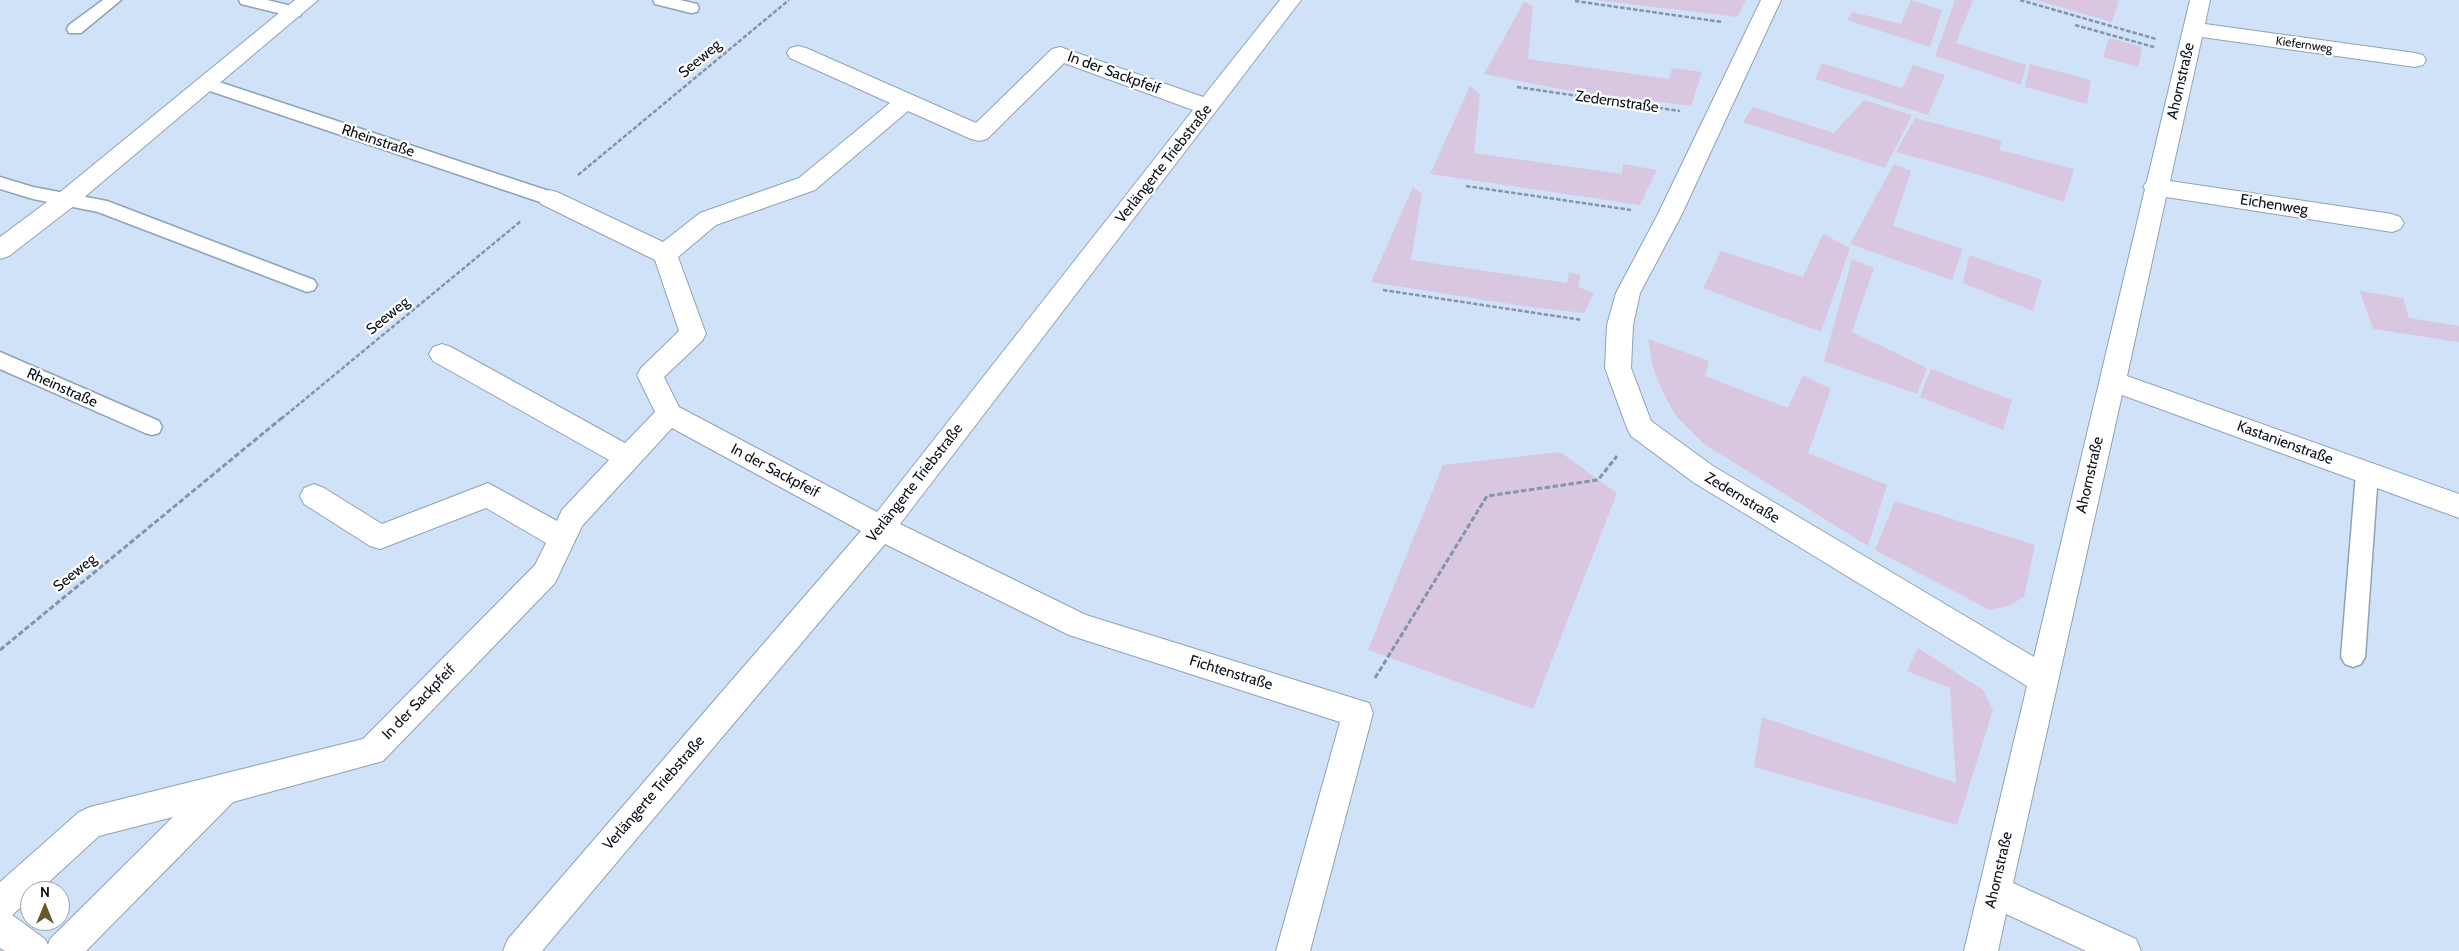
<!DOCTYPE html>
<html>
<head>
<meta charset="utf-8">
<style>
	body { margin:0 }
	#map { position:relative; width:2459px; height:951px; overflow:hidden; background:#cfe2f8; font-family:Cabin,sans-serif }
	canvas { display:block }
	.north { position:absolute; left:20px; top:881px; width:50px; height:50px; box-sizing:border-box; background:#fff; border:1px solid #9da0a3; border-radius:50%; rotate:0deg; font-size:14px; font-weight:700; line-height:20px; text-align:center; color:#0a1118 }
	.north::after { content:''; display:block; margin:auto; width:18px; height:22px; background:#695926; clip-path:polygon(50% 0,100% 100%,50% 72%,0 100%) }
</style>
</head>
<body>
<div id="map">
<canvas width="2459" height="951"></canvas>
<div class="north">N</div>
</div>
<script>
const c = document.querySelector('canvas').getContext('2d');
c.lineJoin = 'round';
function paint(path, color) { c.fillStyle = color; c.fill(path, 'evenodd'); }
function stroke(path, color, width, dash) { c.strokeStyle = color; c.lineWidth = width; c.lineCap = dash ? 'butt' : 'round'; c.setLineDash(dash || []); c.stroke(path); }
function drawText(font, color, halo, rows, align = 'center') {
  c.font = font + ' Cabin,sans-serif'; c.lineWidth = 4.5; c.setLineDash([]); c.textBaseline = 'middle'; c.strokeStyle = halo; c.fillStyle = color; for (const [text, x, y, turn = 0] of rows) {
    c.save(); c.translate(x, y); c.rotate((+turn || 0) * Math.PI / 180); c.textAlign = isNaN(turn) ? turn : align; if (halo) c.strokeText(text, 0, 0); c.fillText(text, 0, 0); c.restore();
  }
}
paint(new Path2D(`
	M1595,0H1746L1737,17Z
	M1911,0L1942,10L1930,47L1847,20L1852,12L1901,24Z
	M1955,0H1973L1956,43L2026,65L2021,85L1935,56Z
	M2036,0H2114L2119,1L2112,22Z
	M1524,2L1533,6L1528,59L1669,79L1672,68L1702,72L1691,106L1560,89L1484,74Z
	M2109,38L2142,47L2138,67L2103,57Z
	M1822,63L1902,88L1913,65L1945,75L1928,115L1815,79Z
	M2030,64L2091,80L2087,104L2025,87Z
	M1470,86L1480,94L1474,153L1622,174L1623,164L1657,170L1640,205L1430,174Z
	M1864,100L1912,115L1885,168L1743,122L1753,107L1834,133Z
	M1915,118L2002,141L1997,158L2000,150L2074,169L2064,202L1990,178L1896,152Z
	M1894,164L1911,171L1893,226L1963,249L1952,280L1850,244Z
	M1413,187L1422,194L1411,260L1567,283L1569,272L1581,275L1578,287L1594,293L1584,313L1523,306L1371,282Z
	M1823,234L1850,248L1821,332L1703,288L1721,251L1803,277Z
	M1969,255L2042,280L2033,311L1963,283Z
	M1852,259L1874,268L1852,332L1927,368L1917,394L1824,361Z
	M2360,291L2403,298L2409,318L2459,326V342L2373,329Z
	M1648,339L1709,361L1705,376L1788,408L1803,375L1831,389L1808,453L1887,485L1868,546L1704,444L1676,416L1663,392L1653,368Z
	M1931,369L2012,400L2003,430L1920,397Z
	M1560,452L1617,493L1533,709L1368,650L1443,465Z
	M1895,501L2035,545L2024,597L2008,606L1990,610L1875,550Z
	M1918,648L1983,690L1993,710L1957,825L1754,767L1762,717L1956,783L1950,688L1907,671Z`), '#d9c6e1');
const lane = new Path2D(`
	M103,0H121L81,33H69L67,29L69,25Z
	M239,0H267L300,8L302,12L300,16L294,17L241,4Z
	M653,0H680L697,4L699,8L697,12L691,13L655,4Z
	M207,78L555,193L558,198L555,203L549,205L543,203L201,88L198,84L201,80Z
	M0,177L33,187L107,201L314,280L317,285L314,290L307,292L98,212L33,199L0,189Z
	M0,352L159,421L162,427L159,433L152,435L145,433L0,369Z
	M2367,464L2375,467L2378,473L2365,657L2361,664L2353,667L2345,664L2341,657L2356,473L2359,467Z`);
const street = new Path2D(`
	M295,0H318L75,205L9,256L0,259V237L59,193Z
	M1280,0H1301L900,524L1086,615L1369,703L1373,713L1310,951H1276L1340,722L1069,635L885,544L542,951H503L508,939L861,531L672,428L582,526L555,583L383,761L233,802L86,951H5L0,948V882L79,812L90,807L363,739L535,565L546,543L486,508L380,549L370,546L304,504L300,496L304,488L314,484L324,488L382,524L488,483L557,521L562,510L609,460L433,361L429,354L433,347L442,344L451,347L625,443L655,412L637,375L641,368L679,331L655,260L541,204L537,198L541,192L549,190L557,192L663,242L700,213L799,178L890,103L790,58L787,53L790,48L798,46L806,48L976,123L1052,49L1060,47L1203,97ZM1064,63L1193,110L877,512L679,407L664,377L702,341L706,334L678,257L716,225L815,190L908,111L971,139L979,141L987,139ZM173,817L50,939L48,945L45,939L12,915L30,899V891H39L99,836Z
	M1761,0H1781L1681,216L1640,293L1633,325L1631,368L1651,421L1713,466L2034,657L2145,189L2143,187L2147,181L2190,0H2210L2205,24L2415,53L2423,55L2426,60L2423,65L2415,67L2202,37L2170,181L2392,214L2400,217L2404,223L2400,229L2392,232L2166,197L2127,376L2459,494V518L2122,395L2013,883L2136,939L2141,951H2086L2006,914L1998,951H1964L2027,686L1693,482L1631,436L1627,428L1605,368L1607,325L1616,293L1657,216Z`);
stroke(lane, '#90a2b7', 3);
stroke(street, '#90a2b7', 2);
stroke(new Path2D(`
	M2020,0L2156,39
	M1575,1L1722,22
	M2075,25L2154,47
	M1517,87L1680,111
	M578,175L789,0
	M1466,186L1631,210
	M1383,290L1582,320
	M281,419L521,221`), '#8694a5', 2.5, [4.5, 2]);
stroke(new Path2D(`
	M0,650L283,417
	M1375,678L1487,496L1598,480L1617,456`), '#8694a5', 3, [5.5, 2.5]);
paint(lane, '#fff');
paint(street, '#fff');
drawText('12px', '#0a1118', '#fff', [
	["Kiefernweg",2304,45,8]
]);
drawText('15px', '#0a1118', '#fff', [
	["Seeweg",700,59,-40],
	["In der Sackpfeif",1114,73,20],
	["Ahornstraße",2181,81,-77],
	["Zedernstraße",1617,102,8],
	["Rheinstraße",378,141,18],
	["Verlängerte Triebstraße",1164,164,-52],
	["Eichenweg",2274,205,9],
	["Seeweg",388,316,-39],
	["Rheinstraße",62,388,24],
	["Kastanienstraße",2285,443,20],
	["In der Sackpfeif",775,471,28],
	["Ahornstraße",2090,475,-77],
	["Verlängerte Triebstraße",915,483,-52],
	["Zedernstraße",1742,498,31],
	["Seeweg",75,573,-39],
	["Fichtenstraße",1231,673,17],
	["In der Sackpfeif",419,702,-46],
	["Verlängerte Triebstraße",654,793,-49],
	["Ahornstraße",1999,870,-77]
]);
</script>
</body>
</html>
